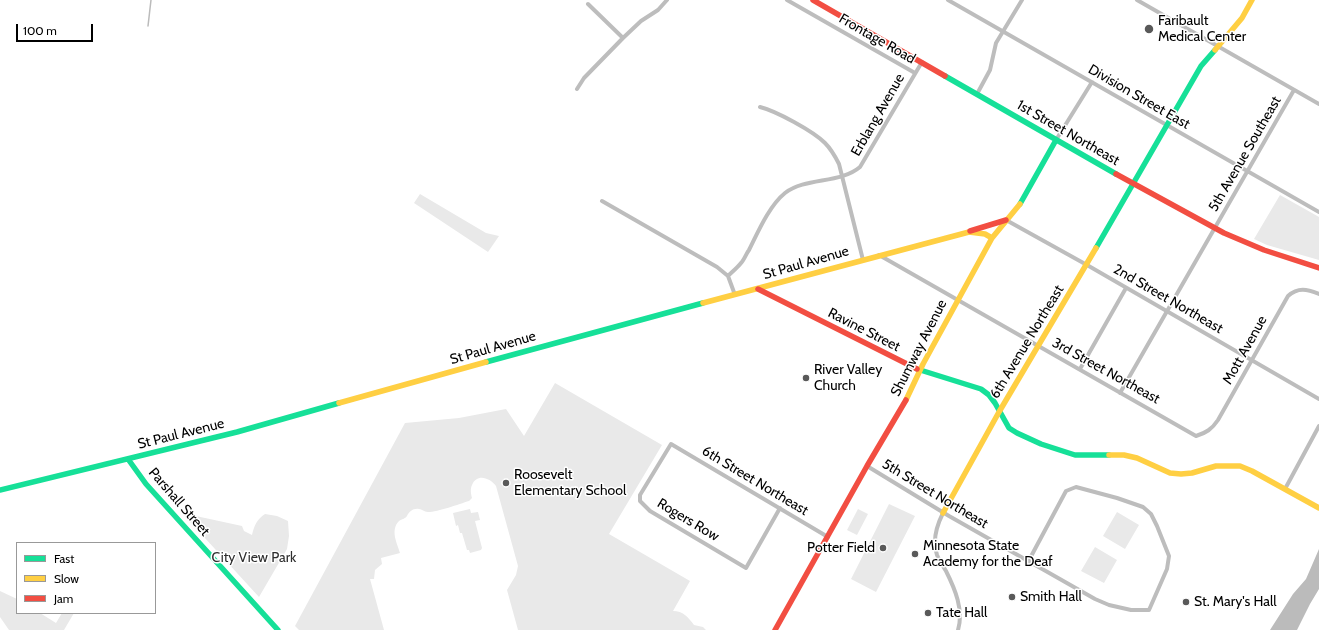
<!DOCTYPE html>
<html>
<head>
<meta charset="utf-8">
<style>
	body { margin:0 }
	#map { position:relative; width:1319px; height:630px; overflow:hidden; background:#fff; font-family:Cabin,sans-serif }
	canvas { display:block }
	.legend { position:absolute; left:16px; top:542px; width:140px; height:72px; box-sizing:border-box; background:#fff; border:1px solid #999; margin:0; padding:5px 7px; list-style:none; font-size:12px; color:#000 }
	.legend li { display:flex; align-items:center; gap:8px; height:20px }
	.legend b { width:20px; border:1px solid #999 }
	.scale { position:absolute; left:16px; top:24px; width:77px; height:18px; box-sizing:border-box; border:2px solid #000; border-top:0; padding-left:5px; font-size:12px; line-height:14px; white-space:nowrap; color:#000; -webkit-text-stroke:3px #fff; paint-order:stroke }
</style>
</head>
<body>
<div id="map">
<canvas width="1319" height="630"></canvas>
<ul class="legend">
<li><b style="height:5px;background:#16e098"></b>Fast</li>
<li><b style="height:5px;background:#ffcf43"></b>Slow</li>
<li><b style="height:5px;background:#f24e42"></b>Jam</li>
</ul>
<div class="scale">100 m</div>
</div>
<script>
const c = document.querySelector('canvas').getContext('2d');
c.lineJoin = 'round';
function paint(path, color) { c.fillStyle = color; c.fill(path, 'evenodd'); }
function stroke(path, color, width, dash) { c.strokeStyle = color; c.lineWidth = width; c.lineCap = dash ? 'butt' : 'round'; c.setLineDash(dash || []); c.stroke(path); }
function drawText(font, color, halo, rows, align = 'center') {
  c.font = font + ' Cabin,sans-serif'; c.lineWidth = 3; c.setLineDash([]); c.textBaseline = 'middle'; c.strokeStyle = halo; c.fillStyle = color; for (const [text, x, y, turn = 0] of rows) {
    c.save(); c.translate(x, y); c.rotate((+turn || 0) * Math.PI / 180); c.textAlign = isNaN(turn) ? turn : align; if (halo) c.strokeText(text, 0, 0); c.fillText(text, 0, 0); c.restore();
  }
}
paint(new Path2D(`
	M420,194L486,233L499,236L488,252L414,203Z
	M1280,195L1319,217V260L1267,245L1254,239Z
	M555,383L662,445L609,534L690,581L673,611C683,611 688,617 694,625L703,627L706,630H518L507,590L516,575L518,566L496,486C490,478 477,473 472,485C470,489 471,494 472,498L469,501C459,504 438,512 428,512C424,512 422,509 419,509C413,508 409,512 407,516C405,519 402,519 399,521C390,530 397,543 400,553L381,558L382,564L375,570L374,579H370L384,630H299L295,626L405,423L459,418L506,409L524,436Z
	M889,504L915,516L876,592L851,579Z
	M470,509L471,513L478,512L480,520L475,521L482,548L481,550L470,553L469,550H467L462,533H460L458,525L456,526L453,513Z
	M858,509L868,514L857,535L847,530Z
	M1117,512L1139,525L1125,549L1103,536Z
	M182,513L242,526L244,531L252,535C254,526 257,519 265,514L277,516L288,521L289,536L287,549L259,597Z
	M1095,547L1117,560L1104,583L1081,571Z
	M0,591L17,599V613H40L56,623L62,613H74L64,630H9L0,617Z`), '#e9e9e9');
paint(new Path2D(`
	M1319,549V589L1310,604L1297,630H1270L1293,594L1306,579Z`), '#bbb');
stroke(new Path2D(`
	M148,26L151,0`), '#bbb', 1.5);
stroke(new Path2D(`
	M787,0L915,73
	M948,0L1319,212
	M1137,0L1319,104
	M588,4L623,38
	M577,89L584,78L623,38L641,21L658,10L667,0
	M977,94L990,70L996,43L1022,0
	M760,107C776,111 813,131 825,143C831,149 835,156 839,164L863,260
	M1056,140L1092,82
	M602,201L717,267L728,276L735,295
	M1006,220L1087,265L1319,399
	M879,255L1196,436C1206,433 1212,429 1218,420L1288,296C1298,287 1307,289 1319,294
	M728,276C732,272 737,268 741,263C744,260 746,254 749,250C758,232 769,206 785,193C806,177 840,184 860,167L922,62
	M1080,369L1126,288
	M1120,393L1294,90
	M867,466L949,516L1095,599L1109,605L1131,610H1149L1167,569L1169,556L1157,526L1151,514L1143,507L1117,498L1076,487L1066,491L1028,562
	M1285,489L1319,426
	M780,508L746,568L650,511L640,501V495L671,444L828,537
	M943,513C937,525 932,541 937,555C939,560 943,566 946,571C955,589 964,610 958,630`), '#bdbdbd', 4);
stroke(new Path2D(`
	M945,76L1116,174
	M1020,204L1056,140
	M1096,248L1201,66L1215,50
	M486,362L703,303
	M917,369L981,389L989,395L995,403L1009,428L1017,433L1041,444L1075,455H1109
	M128,459L146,484L278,630
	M0,490L237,432L339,403`), '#16e098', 5.5);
stroke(new Path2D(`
	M1215,50L1242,18L1252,0
	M703,303L969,232L985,234L992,238
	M906,400L923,364L992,238L1020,204
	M339,403L486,362
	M1109,455H1124L1137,458L1170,473L1181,474L1192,473L1216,466H1240L1252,471L1319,508
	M943,513L999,412L1096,248`), '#ffcf43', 5.5);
stroke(new Path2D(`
	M813,0L945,76
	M1116,174L1224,233L1264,250L1319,268
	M970,231L1006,220
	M758,289L917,369
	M775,630L867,466L906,400`), '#f24e42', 5.5);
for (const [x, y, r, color] of [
	[1149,29,5,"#595959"],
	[806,378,4,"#595959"],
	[506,483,4,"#595959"],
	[883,548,4,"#595959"],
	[915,554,4,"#595959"],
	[1012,597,4,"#595959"],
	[1186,602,4,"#595959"],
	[928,613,4,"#595959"]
]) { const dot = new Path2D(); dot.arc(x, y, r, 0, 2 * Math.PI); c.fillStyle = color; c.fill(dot); stroke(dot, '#fff', 1.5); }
drawText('14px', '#000', '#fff', [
	["Faribault",1158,21],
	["Medical Center",1158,37],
	["River Valley",814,370],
	["Church",814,386],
	["Roosevelt",514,475],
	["Elementary School",514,491],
	["Minnesota State",923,546],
	["Academy for the Deaf",923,562],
	["Potter Field",875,548,"right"],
	["Smith Hall",1020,597],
	["St. Mary's Hall",1194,602],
	["Tate Hall",936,613]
], 'left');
drawText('14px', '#000', '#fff', [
	["Frontage Road",877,39,30],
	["Division Street East",1139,97,30],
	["Erblang Avenue",878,115,-60],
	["1st Street Northeast",1068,133,30],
	["5th Avenue Southeast",1245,154,-60],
	["St Paul Avenue",806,263,-16],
	["2nd Street Northeast",1168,299,30],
	["Ravine Street",864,330,27],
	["6th Avenue Northeast",1027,342,-59],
	["St Paul Avenue",493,348,-16],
	["Shumway Avenue",919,348,-63],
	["Mott Avenue",1245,350,-61],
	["3rd Street Northeast",1106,371,29],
	["St Paul Avenue",181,434,-14],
	["6th Street Northeast",755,481,31],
	["5th Street Northeast",935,494,31],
	["Parshall Street",179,502,49],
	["Rogers Row",688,520,31]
]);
drawText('14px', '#2e2e2e', '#fff', [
	["City View Park",254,558]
]);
</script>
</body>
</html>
